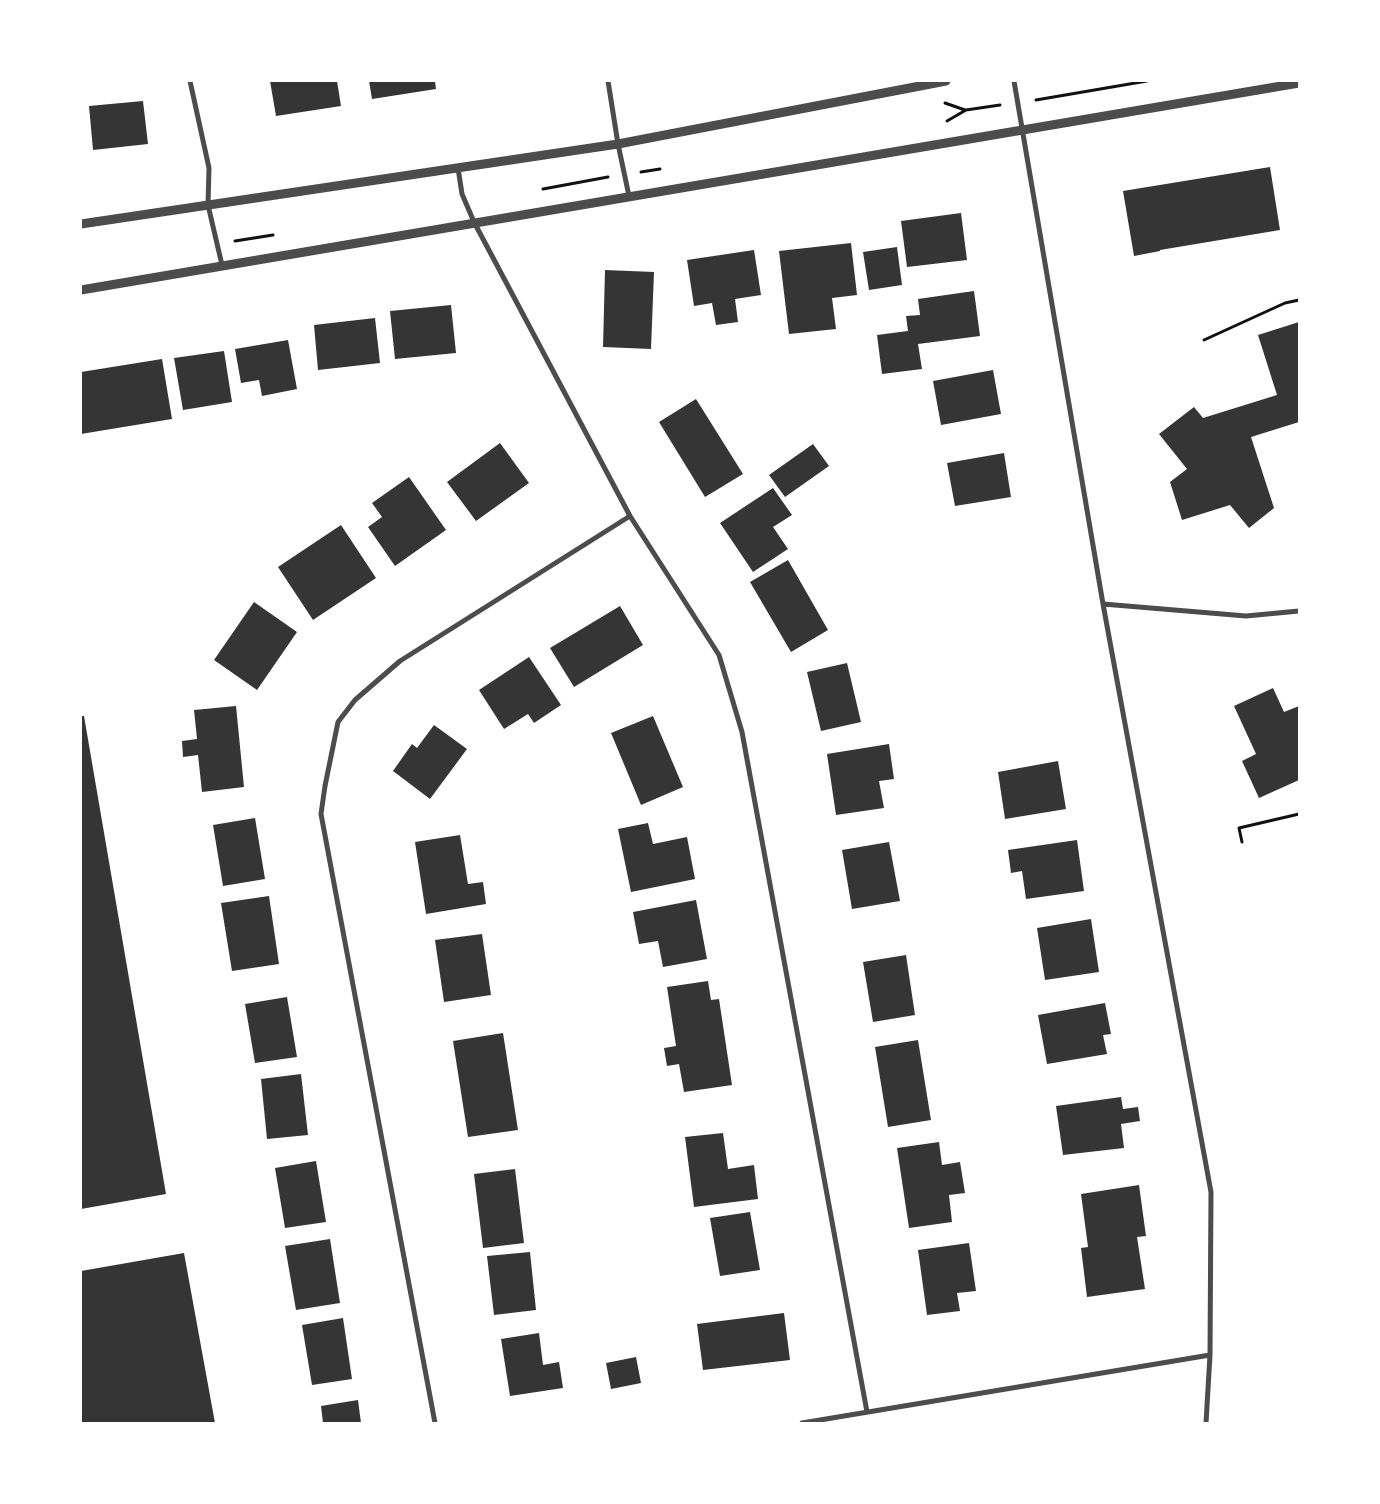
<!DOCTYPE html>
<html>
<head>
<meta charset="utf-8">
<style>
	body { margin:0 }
	#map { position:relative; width:1380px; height:1504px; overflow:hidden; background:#fff; font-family:Manrope,sans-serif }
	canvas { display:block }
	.frame { position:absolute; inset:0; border:82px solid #fff; pointer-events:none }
</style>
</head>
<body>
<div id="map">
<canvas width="1380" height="1504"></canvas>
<div class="frame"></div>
</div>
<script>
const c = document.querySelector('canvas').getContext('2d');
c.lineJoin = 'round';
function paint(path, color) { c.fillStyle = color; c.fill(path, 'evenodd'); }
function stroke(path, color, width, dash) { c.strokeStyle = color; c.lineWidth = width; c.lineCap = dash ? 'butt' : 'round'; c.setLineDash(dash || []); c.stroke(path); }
paint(new Path2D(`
	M270,81H337L341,106L276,116Z
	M369,81H435L436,89L372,99Z
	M143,101L148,144L93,150L89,106Z
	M1270,167L1280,230L1160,250V251L1134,256L1123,191Z
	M961,213L967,260L907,267L901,221Z
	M851,243L857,295L832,298L836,329L789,334L779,251Z
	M897,247L902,285L869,290L863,252Z
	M754,250L761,295L735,299L738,322L716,325L712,303L694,306L687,260Z
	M605,270L654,272L651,349L603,347Z
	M974,291L980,336L918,344L922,369L882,374L877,335L908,331L906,316L920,315L918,299Z
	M451,305L456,353L395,359L390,311Z
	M375,318L380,363L318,370L314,325Z
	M1299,322V422L1251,437L1274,508L1249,528L1230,505L1182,520L1170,482L1187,469L1159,434L1194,407L1203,418L1277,395L1258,335Z
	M288,340L297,389L262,396L259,380L241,383L235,349Z
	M224,351L232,402L183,410L174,358Z
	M162,359L172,419L81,434V372Z
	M993,370L1001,414L941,425L933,381Z
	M696,399L743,474L705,497L659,422Z
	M500,443L529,483L476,521L447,482Z
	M813,444L829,466L785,497L769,475Z
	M1004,453L1011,497L955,506L947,463Z
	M409,477L446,530L395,566L368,527L382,517L372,503Z
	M773,488L792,515L773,527L788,549L753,572L720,523Z
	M341,525L376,578L313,620L278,567Z
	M788,560L828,630L791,652L750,582Z
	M254,602L297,632L257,690L214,660Z
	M620,606L643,645L574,687L550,648Z
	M529,657L561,705L534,723L528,714L504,729L479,690Z
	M847,663L861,722L821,731L807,672Z
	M1273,688L1284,712L1299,706V780L1259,798L1242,761L1256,754L1234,706Z
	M236,706L244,787L202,792L198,755L183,757L182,741L197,739L194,710Z
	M81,716H84L166,1194L81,1209Z
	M653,716L683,787L641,805L611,733Z
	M434,725L467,749L430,799L393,771L412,744L417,748Z
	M889,744L894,779L879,781L884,808L836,815L827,754Z
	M1058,761L1066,809L1005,819L998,772Z
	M255,818L265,879L223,886L213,825Z
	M648,823L653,844L687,837L695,879L631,892L618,829Z
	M460,835L468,884L483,882L486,904L426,914L415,842Z
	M1077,840L1084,891L1026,899L1022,871L1011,873L1008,850Z
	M889,842L900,901L852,909L842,850Z
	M269,896L279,964L232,971L221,903Z
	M696,900L707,959L663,967L658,941L639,944L633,912Z
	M1091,919L1099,972L1045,980L1037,928Z
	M482,934L491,995L444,1002L435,940Z
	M906,955L915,1015L873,1022L863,962Z
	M708,981L711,1000L719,999L732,1085L684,1092L679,1064L667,1066L664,1048L676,1046L667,987Z
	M287,997L297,1057L255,1063L245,1004Z
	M1105,1003L1111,1034L1103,1035L1107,1054L1047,1064L1038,1015Z
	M503,1033L518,1130L468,1137L453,1041Z
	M918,1040L931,1120L888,1127L875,1047Z
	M301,1074L308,1135L267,1139L261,1079Z
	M1121,1097L1123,1109L1138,1107L1140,1121L1121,1124L1124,1148L1063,1155L1056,1106Z
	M723,1133L728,1169L754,1165L758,1199L694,1207L685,1137Z
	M939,1142L942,1165L960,1162L965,1193L949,1195L952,1222L909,1228L897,1148Z
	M316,1161L326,1222L285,1228L275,1168Z
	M515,1169L524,1243L483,1248L474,1174Z
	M1139,1185L1146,1236L1137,1237L1145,1289L1087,1297L1081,1248L1088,1247L1081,1194Z
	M750,1212L760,1270L720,1276L710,1218Z
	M330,1239L340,1303L296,1310L285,1246Z
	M969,1243L976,1291L957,1293L960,1311L927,1315L918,1250Z
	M530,1252L536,1310L494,1315L487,1256Z
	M184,1253L215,1423H81V1271Z
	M784,1313L790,1360L703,1370L697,1324Z
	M343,1318L352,1379L312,1385L302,1325Z
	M539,1333L543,1365L559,1362L563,1388L510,1396L501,1339Z
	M636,1357L641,1383L611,1389L606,1363Z
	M358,1400L361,1423H323L321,1406Z`), '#353535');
stroke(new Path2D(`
	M1036,100L1147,81
	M945,103L965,110
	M947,121L966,110L1000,105
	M641,172L660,169
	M543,189L608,177
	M235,241L273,235
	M1204,340L1285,303L1299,300
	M1242,842L1239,828L1299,814`), '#111', 3);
stroke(new Path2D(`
	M190,81L209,168L208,205L222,265
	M608,81L618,144L629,196
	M1014,81L1103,604L1211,1192L1210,1355L1206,1423
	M458,168L462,194L474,222L630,516L719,655L742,732L867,1412
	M1103,604L1246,616L1299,611
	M435,1423L321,814L325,786L338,722L355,700L400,661L630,516
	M802,1423L1210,1355`), '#4c4c4c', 5);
stroke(new Path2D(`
	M81,224L618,144L946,81
	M81,290L1299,83`), '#4c4c4c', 9);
</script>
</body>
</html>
